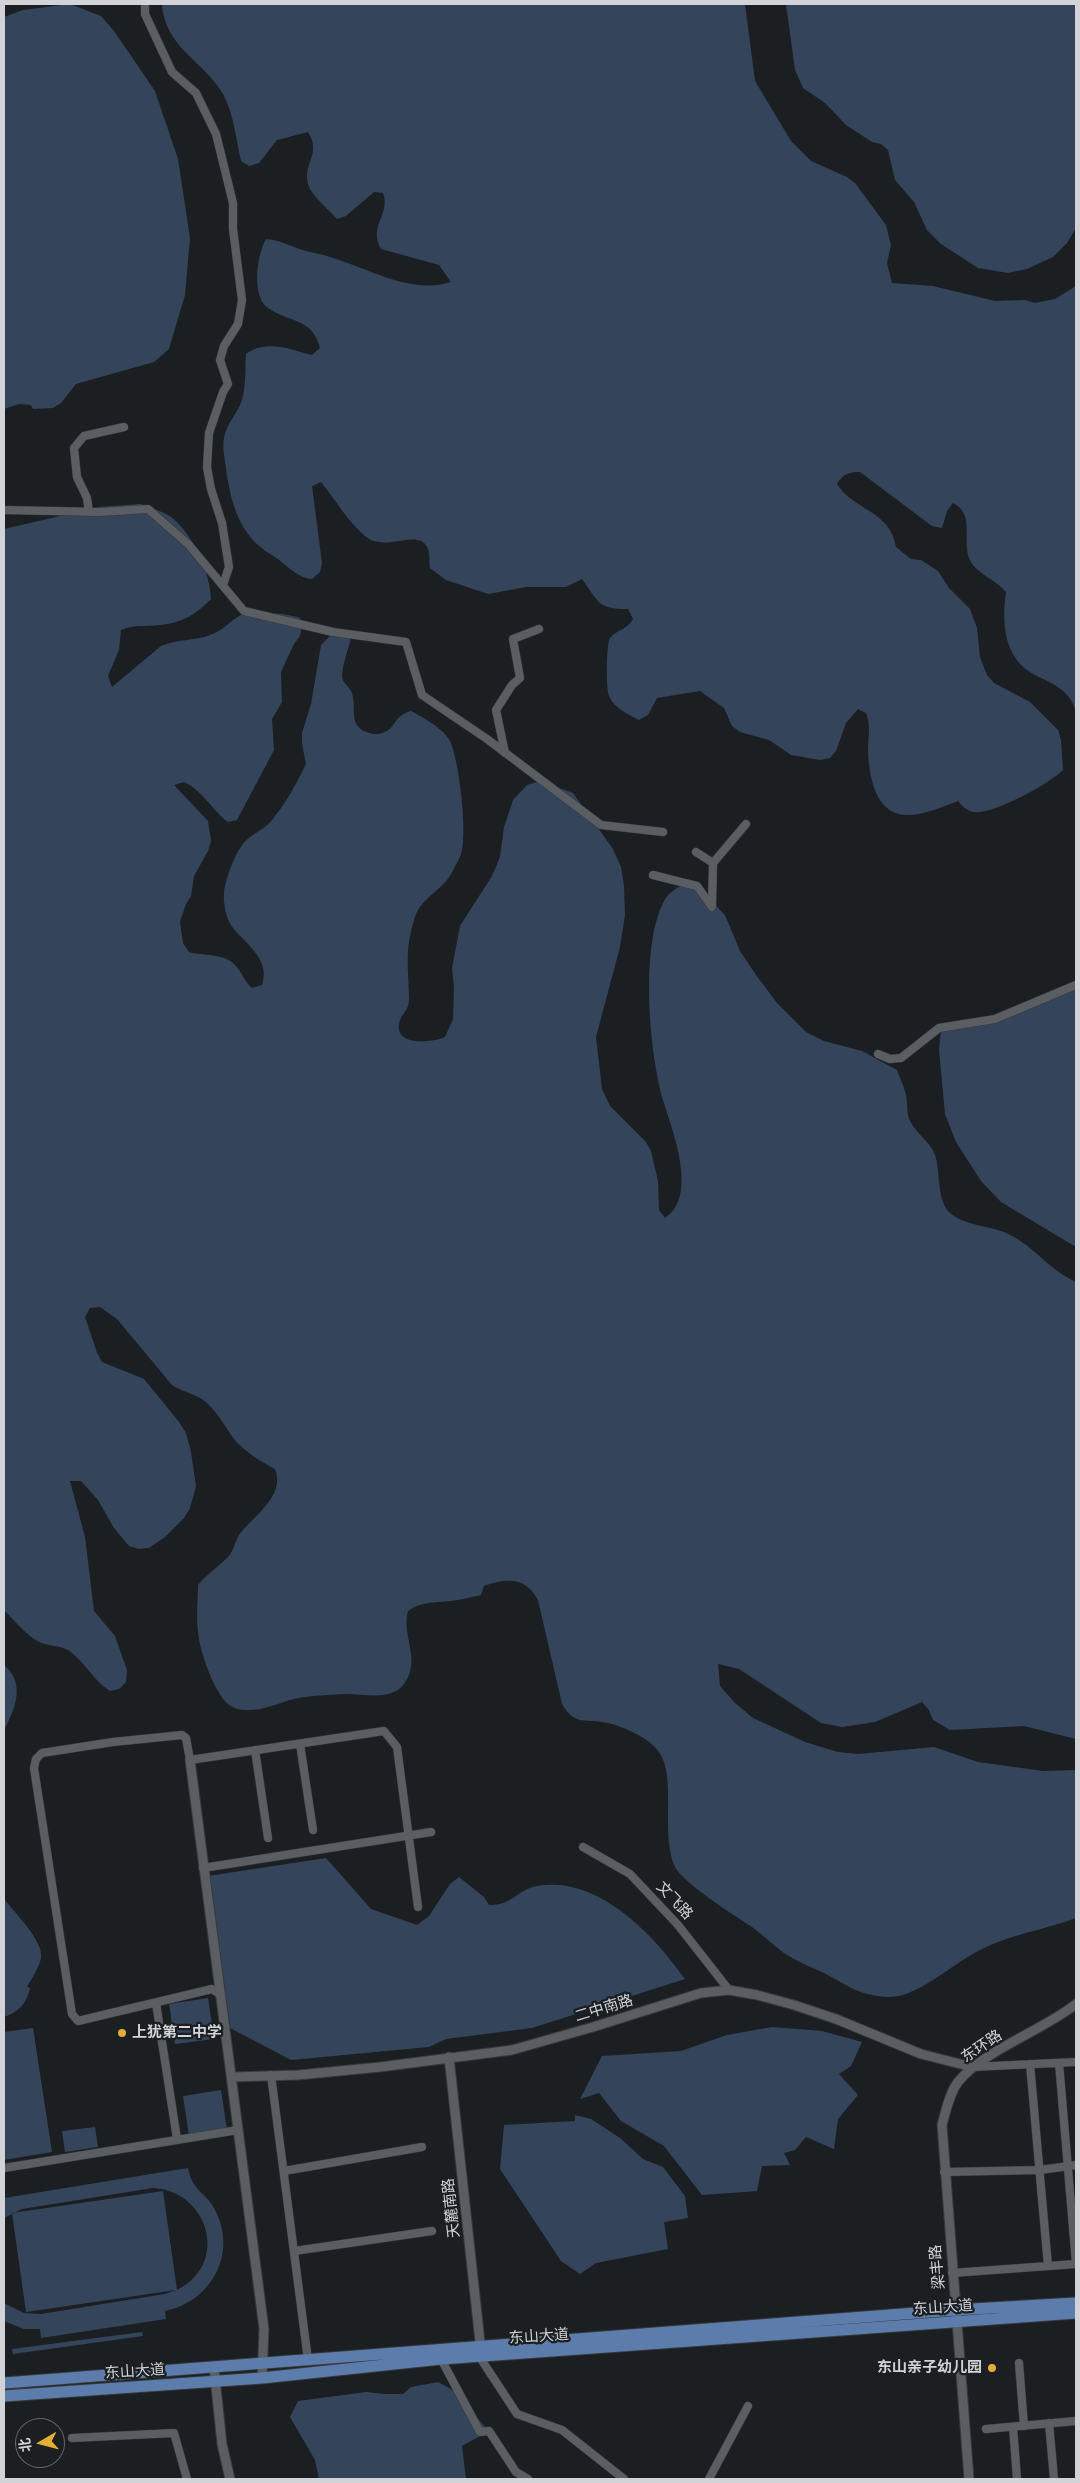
<!DOCTYPE html>
<html>
<head>
<meta charset="utf-8">
<style>
	body { margin:0 }
	#map { position:relative; width:1080px; height:2483px; overflow:hidden; background:#1c1f22; font-family:"Varela Round","Noto Sans SC",sans-serif }
	canvas { display:block }
	.frame { position:absolute; inset:0; border:5px solid #d1d3d6; pointer-events:none }
	.north { position:absolute; left:15px; top:2418px; width:50px; height:50px; box-sizing:border-box; background:#1c1f22; border:1px solid #64676a; border-radius:50%; rotate:262deg; font-size:14px; font-weight:700; line-height:20px; text-align:center; color:#d1d3d6 }
	.north::after { content:''; display:block; margin:auto; width:18px; height:22px; background:#e5ad36; clip-path:polygon(50% 0,100% 100%,50% 72%,0 100%) }
</style>
</head>
<body>
<div id="map">
<canvas width="1080" height="2483"></canvas>
<div class="frame"></div>
<div class="north">北</div>
</div>
<script>
const c = document.querySelector('canvas').getContext('2d');
c.lineJoin = 'round';
function paint(path, color) { c.fillStyle = color; c.fill(path, 'evenodd'); }
function stroke(path, color, width, dash) { c.strokeStyle = color; c.lineWidth = width; c.lineCap = dash ? 'butt' : 'round'; c.setLineDash(dash || []); c.stroke(path); }
function drawText(font, color, halo, rows, align = 'center') {
  c.font = font + ' "Varela Round","Noto Sans SC",sans-serif'; c.lineWidth = 4.5; c.setLineDash([]); c.textBaseline = 'middle'; c.strokeStyle = halo; c.fillStyle = color; for (const [text, x, y, turn = 0] of rows) {
    c.save(); c.translate(x, y); c.rotate((+turn || 0) * Math.PI / 180); c.textAlign = isNaN(turn) ? turn : align; if (halo) c.strokeText(text, 0, 0); c.fillText(text, 0, 0); c.restore();
  }
}
paint(new Path2D(`
	M70,4L101,16L114,31L155,91L178,159L190,238L185,295L169,349L154,362L76,384L61,403L53,408L33,409L31,405L19,404L4,409V17L23,10Z
	M162,4H745L755,81L791,141L811,161L847,177L855,183L886,225L891,245L887,263L892,283L933,286L995,301L1025,300L1035,303L1055,299L1076,286V713C1070,687 1050,684 1030,672C1003,655 1002,620 1006,592C996,579 975,574 969,558C962,538 975,514 953,503L947,511L942,528L932,526L860,472C849,472 843,474 837,484C854,511 890,510 896,547L911,559L921,560L938,571L949,588L970,609L977,628L980,657L987,675L994,683L1030,702L1058,730L1061,740L1063,770C1049,784 993,815 973,812C966,810 962,806 958,801C942,807 922,816 905,815C875,813 869,776 868,751C868,738 871,726 866,713L858,709L846,723L836,751L830,758L820,760L791,755L769,740L740,732L732,726L724,708L700,691L657,698L648,715L639,720C628,714 614,708 609,696C606,688 606,645 610,638C616,630 627,630 633,619L628,609C597,609 599,602 582,579L566,587H526L488,594L446,580L430,568C429,562 430,554 428,549C420,526 385,554 365,536C348,522 335,499 321,482L312,486L322,563L320,572L312,579C294,577 285,562 270,554C239,535 231,503 226,469C225,459 222,448 224,438C226,424 238,413 242,400C246,387 245,368 246,354C266,339 290,349 312,355L320,348C312,317 289,323 268,308C251,296 257,254 266,239C279,240 290,246 303,250C312,253 323,254 333,258C369,269 413,295 451,282L439,265L381,249C368,226 391,214 383,193L374,192L346,216L337,219C329,210 316,199 310,189C299,165 323,156 308,132L277,140L259,163L249,166L241,161C236,140 234,114 223,94C203,60 165,48 162,4Z
	M786,4H1076V228L1067,243L1053,257L1027,269L1008,273L978,268L941,244L927,230L914,202L895,180L888,150L881,144L872,142L846,125L825,103L803,88L795,70Z
	M140,504C152,508 166,512 176,521C195,540 210,572 211,599C197,614 182,623 160,625C146,627 134,624 121,630L119,650L108,676L112,687L161,646C177,639 194,641 210,635C221,632 229,622 239,616C251,610 287,613 300,618L302,627L300,636L294,644L281,672L282,702L272,719L274,750L237,820L228,822C212,810 202,790 184,782L174,785L208,821L211,841L208,851L194,876L191,896L186,904L180,922L183,943L189,952C203,956 225,953 235,965C242,972 244,981 252,988L262,985C271,960 247,945 233,928C226,920 223,903 224,892C226,877 237,846 249,838C259,830 268,827 275,816C288,800 297,782 306,764L302,744V733L311,704L321,645L336,630L345,629L351,637C349,648 343,662 342,675C342,683 348,685 351,691C358,706 347,724 366,732C371,734 377,735 382,733C397,729 392,716 411,711C424,718 443,728 450,741C459,760 469,838 460,857C456,864 452,874 447,880C439,890 427,897 420,907C415,913 413,924 411,932C405,953 409,978 409,1000C409,1009 403,1013 400,1020C391,1047 432,1043 445,1037L453,1019L454,988L452,968L460,926L492,876L500,857L504,827L513,800L527,785L537,782L546,783L573,793L613,849L621,867L624,886L625,915L620,947L596,1037L602,1089L610,1106L646,1142L651,1151L658,1181L659,1210L665,1218C699,1196 672,1130 663,1100C649,1051 640,946 664,901C669,891 679,887 687,882L697,886L725,915L740,951L756,975L777,1003L806,1032L824,1041L862,1051L897,1070C900,1078 904,1086 906,1095C908,1104 906,1112 910,1121C916,1134 930,1141 935,1155C941,1172 936,1200 950,1213C964,1225 988,1226 1004,1232C1033,1244 1046,1268 1076,1282V1739L1024,1726L950,1730L933,1720L929,1710L922,1702L875,1722L842,1727L821,1723L739,1669L718,1664L720,1686L735,1703L753,1718L805,1742L838,1752L858,1754L934,1747L978,1762L1043,1771L1076,1770V1918C1044,1930 1011,1934 980,1950C954,1963 933,1984 906,1994C893,1999 874,1997 861,1992C849,1988 836,1979 824,1973C811,1967 796,1961 784,1953C773,1945 763,1935 752,1927C734,1915 684,1884 675,1867C660,1834 677,1777 659,1752C650,1738 624,1727 608,1723C587,1718 575,1727 562,1704L538,1600C526,1577 507,1578 484,1586L481,1595C471,1597 460,1600 450,1601C434,1603 422,1601 408,1611C401,1636 422,1660 404,1684C391,1701 366,1694 347,1694C330,1695 310,1695 294,1699C278,1703 263,1711 246,1710C239,1710 233,1708 228,1704C214,1692 199,1650 198,1631C196,1616 198,1600 198,1585C207,1574 219,1566 229,1556C234,1550 235,1541 239,1535C253,1516 286,1496 275,1469C260,1461 245,1452 234,1439C226,1428 219,1415 209,1405C199,1394 184,1393 172,1385L117,1319L100,1307L90,1308L85,1317L97,1353L102,1362L144,1379L179,1422L186,1433L191,1452L196,1486L190,1508L184,1518L165,1537L149,1548L139,1549L129,1546L114,1528L98,1500L81,1481H70L85,1537L94,1611L115,1636L127,1670L126,1682L119,1689L110,1691C94,1681 86,1664 71,1652C62,1645 50,1647 39,1642C26,1635 14,1620 4,1610V529L99,507Z
	M1076,983V1247L1001,1202L981,1181L956,1142L945,1114L939,1050L941,1030L1036,1006Z
	M4,1665C26,1683 15,1710 4,1730Z
	M326,1858L371,1909L417,1925L429,1916L450,1884L459,1877L484,1897L489,1905C512,1906 518,1889 537,1886C598,1875 654,1935 685,1979L532,2028L446,2039L429,2047L291,2060L230,2028L208,1876Z
	M4,1899C14,1912 44,1941 41,1958C39,1968 32,1978 27,1987L30,1988C27,2003 19,2012 4,2017Z
	M208,1998L214,2039L175,2044L169,2004Z
	M772,2027L822,2031L862,2042L851,2066L839,2074L858,2095L838,2119L834,2149L806,2137L795,2150L784,2153L790,2165L762,2166L757,2191L702,2195L664,2146L621,2121L599,2093L580,2099L602,2056L681,2051L727,2035Z
	M33,2028L52,2152L4,2160V2032Z
	M221,2090L227,2130L189,2136L183,2096Z
	M575,2115L591,2119L620,2138L643,2159L663,2167L685,2196L688,2218L664,2222L668,2249L596,2263L580,2274L561,2261L500,2169L504,2125L575,2121Z
	M95,2127L98,2147L65,2152L62,2131Z
	M188,2168C192,2192 207,2192 216,2212C237,2254 211,2302 165,2311L166,2319L41,2338L40,2329H24L4,2321V2303L24,2313L41,2314L165,2294L176,2290L26,2312L12,2213L163,2191L177,2290C230,2264 209,2191 153,2188L22,2209L4,2218V2198Z
	M142,2332L143,2336L13,2354L12,2349Z
	M438,2382L451,2389L489,2431L462,2446L466,2479H319L315,2460L290,2417L298,2401L366,2392L385,2394H403L411,2387Z`), '#34445a');
const minor = new Path2D(`
	M145,4V14L172,72L196,93L216,134L233,203V229L242,300L238,324L224,346L220,360L228,384L223,392L209,433L207,467L211,489L222,523L229,567L223,585
	M4,510L100,512L148,509L188,544L244,611L333,632L406,642L422,695L487,739L601,825L663,832
	M89,512L87,498L77,477L74,448L84,436L124,427
	M505,753L496,710L512,685L520,678L513,639L539,629
	M696,852L713,863L746,824
	M653,875L697,886L712,907L713,863
	M878,1054L890,1059L901,1058L939,1028L995,1019L1076,985
	M300,1744L313,1830
	M255,1750L268,1838
	M583,1847L630,1874L678,1925L729,1990
	M203,1868L431,1832
	M221,1995L212,1989L78,2021L72,2014L34,1768L36,1759L42,1753L113,1742L182,1735L186,1738L190,1760L384,1731L397,1747L418,1907
	M156,2003L177,2139
	M1059,2063L1076,2263
	M1030,2064L1048,2266
	M972,2067L1076,2062
	M271,2075L308,2360
	M4,2168L238,2130
	M284,2171L422,2147
	M944,2172L1040,2170L1076,2165
	M294,2251L432,2231
	M952,2273L1076,2264
	M479,2356L517,2414L562,2430L624,2479
	M441,2359L480,2432L489,2431L516,2472L528,2479
	M1019,2363L1024,2426
	M1049,2423L1054,2479
	M1013,2427L1017,2479
	M986,2429L1076,2421
	M72,2438L174,2433L187,2479
	M709,2479L748,2406`);
const tertiary = new Path2D(`
	M190,1760L264,2329L262,2378
	M449,2057L481,2351
	M232,2077L298,2075L380,2067L512,2050L593,2027L701,1993L729,1990L757,1995L794,2005L836,2019L921,2054L972,2067
	M214,2368L222,2444L230,2479
	M969,2479L942,2125C946,2111 949,2094 958,2082C984,2050 1042,2031 1076,2004`);
const primary = new Path2D(`
	M4,2383L955,2310L1076,2303
	M4,2396L262,2378L441,2359L1076,2313`);
stroke(minor, '#37393c', 9);
stroke(tertiary, '#37393c', 11);
stroke(primary, '#37393c', 13);
stroke(minor, '#5a5d62', 8);
stroke(tertiary, '#5a5d62', 9);
stroke(primary, '#5c7dab', 11);
for (const [x, y, r, color] of [
	[122,2033,5,"#e5ad36"],
	[992,2368,5,"#e5ad36"]
]) { const dot = new Path2D(); dot.arc(x, y, r, 0, 2 * Math.PI); c.fillStyle = color; c.fill(dot); stroke(dot, '#1c1f22', 2); }
drawText('15px', '#d1d3d6', '#1c1f22', [
	["文飞路",674,1901,47],
	["二中南路",604,2009,-17],
	["东环路",982,2047,-34],
	["天麓南路",452,2208,-96],
	["梁丰路",938,2267,-95],
	["东山大道",943,2308,-4],
	["东山大道",539,2337,-4],
	["东山大道",135,2372,-4]
]);
drawText('bold 15px', '#d1d3d6', '#1c1f22', [
	["上犹第二中学",132,2033],
	["东山亲子幼儿园",982,2368,"right"]
], 'left');
</script>
</body>
</html>
